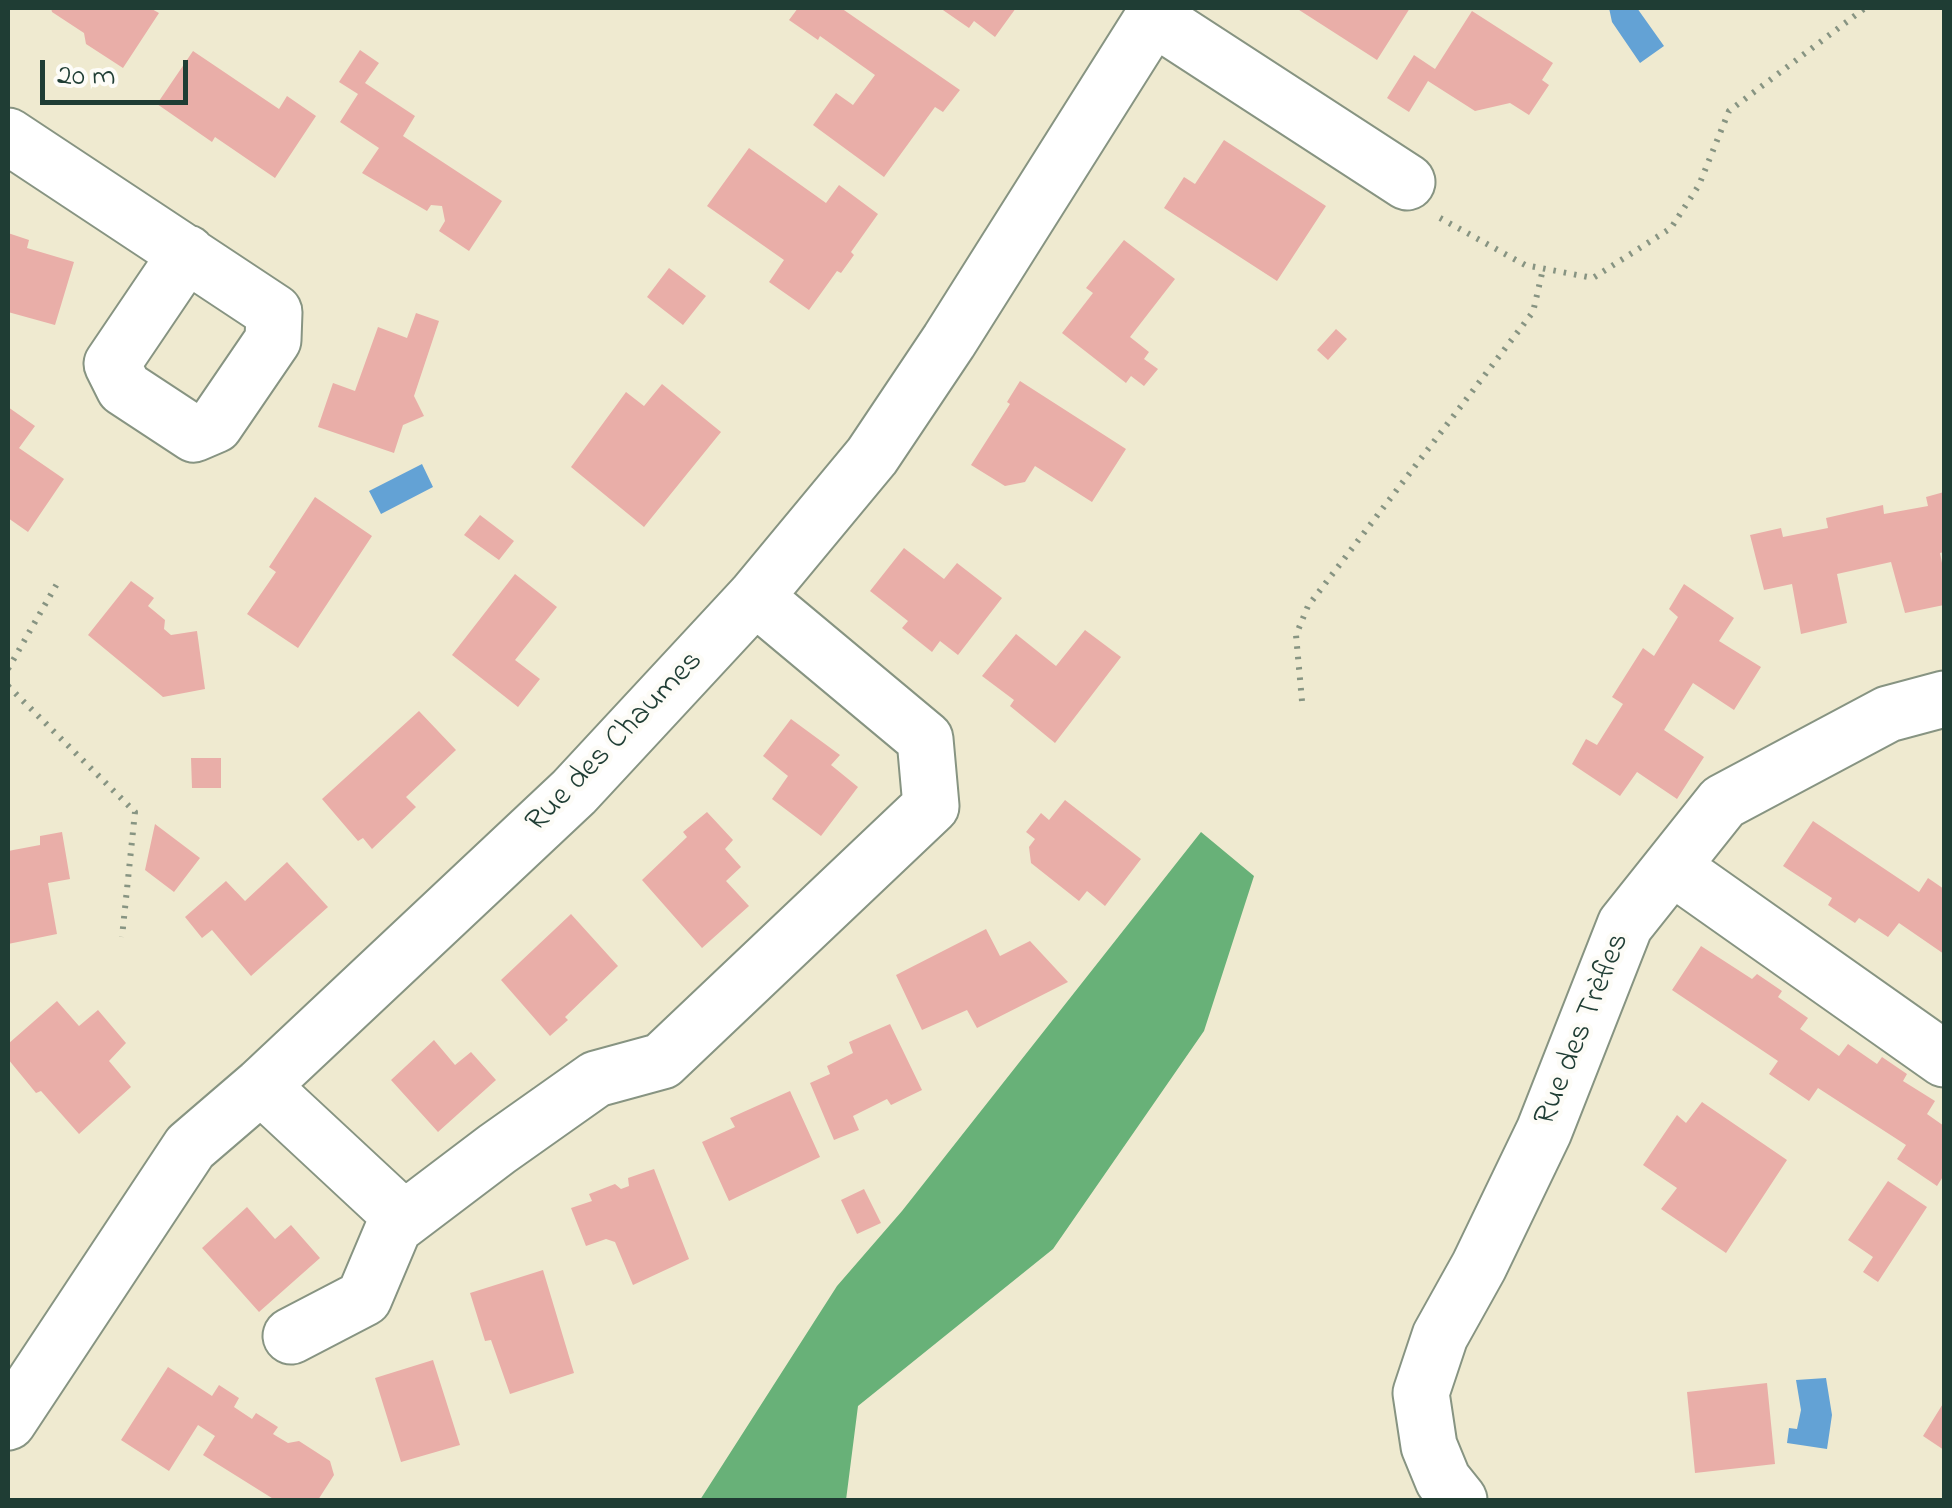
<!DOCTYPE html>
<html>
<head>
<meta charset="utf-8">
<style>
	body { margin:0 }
	#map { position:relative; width:1952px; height:1508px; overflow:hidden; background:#efead0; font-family:"Indie Flower",sans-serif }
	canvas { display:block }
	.frame { position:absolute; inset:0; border:10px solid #1f3d34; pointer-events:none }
	.scale { position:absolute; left:40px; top:60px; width:148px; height:45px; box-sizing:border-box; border:5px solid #1f3d34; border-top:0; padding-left:12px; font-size:30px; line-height:35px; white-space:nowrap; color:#1f3d34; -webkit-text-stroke:8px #fdfcf7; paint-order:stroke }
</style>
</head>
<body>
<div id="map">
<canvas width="1952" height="1508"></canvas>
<div class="frame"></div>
<div class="scale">20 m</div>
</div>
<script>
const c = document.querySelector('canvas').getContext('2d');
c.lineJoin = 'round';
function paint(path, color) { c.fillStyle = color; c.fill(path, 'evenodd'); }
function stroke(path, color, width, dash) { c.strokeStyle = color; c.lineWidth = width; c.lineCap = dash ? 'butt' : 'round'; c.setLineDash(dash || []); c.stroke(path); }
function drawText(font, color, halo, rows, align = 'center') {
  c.font = font + ' "Indie Flower",sans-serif'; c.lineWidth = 9; c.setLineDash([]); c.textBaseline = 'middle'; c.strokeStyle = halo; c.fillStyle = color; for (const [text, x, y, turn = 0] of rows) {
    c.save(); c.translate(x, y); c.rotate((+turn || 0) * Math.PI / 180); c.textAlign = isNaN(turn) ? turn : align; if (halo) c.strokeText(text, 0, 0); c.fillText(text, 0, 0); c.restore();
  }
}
paint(new Path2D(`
	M1201,832L1254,876L1204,1031L1053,1249L858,1406L846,1500H700L837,1286L902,1211Z`), '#68b178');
paint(new Path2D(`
	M1609,8H1637L1664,46L1640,63L1612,22Z
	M422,464L433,487L381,514L369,491Z
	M1826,1378L1832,1415L1827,1449L1787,1443L1789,1428L1797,1429L1801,1410L1796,1380Z`), '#63a2d5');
paint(new Path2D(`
	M51,8H150L159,13L123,68L86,44L84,33L52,12Z
	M798,8H841L960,90L943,112L935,107L884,177L813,125L836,93L853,105L875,75L820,36L818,40L789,20Z
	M940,8H1016L995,37L974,21L969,28Z
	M1296,8H1410L1377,60Z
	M1472,11L1553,63L1542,80L1549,85L1529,115L1510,103L1475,111L1428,81L1409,112L1387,98L1414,55L1435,69Z
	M360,50L379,63L365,83L415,116L403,136L502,201L469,251L439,231L445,221L442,206L431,205L427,211L362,173L379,148L340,122L358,94L339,82Z
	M193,51L279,109L287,96L316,116L275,178L215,137L212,142L157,104Z
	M1224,140L1326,206L1277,281L1164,208L1184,177L1195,184Z
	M749,148L826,203L839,185L878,214L851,252L854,255L841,273L837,271L809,310L769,282L784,260L707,206Z
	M8,233L29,240L27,248L74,262L55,325L8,312Z
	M1124,240L1175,279L1130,337L1149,352L1144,359L1158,369L1144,386L1131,376L1126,383L1062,333L1093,293L1086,288Z
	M669,268L706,296L683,325L647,297Z
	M416,313L439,321L414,396L424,416L403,425L394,453L318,427L333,383L355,391L378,327L407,338Z
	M1336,329L1347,339L1328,360L1317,350Z
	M1020,381L1126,449L1092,502L1035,466L1025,482L1005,486L971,465L1010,404L1007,402Z
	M662,384L721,432L644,527L571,467L626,392L644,406Z
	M8,407L35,426L19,448L64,479L28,532L8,518Z
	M1944,492V552L1940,553L1944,573V605L1905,613L1891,562L1837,574L1847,623L1801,634L1792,584L1764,590L1750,535L1781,528L1783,537L1828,528L1826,518L1883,505L1884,514L1928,506L1926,497Z
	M315,497L372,536L298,648L247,614L276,572L269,567Z
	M480,515L514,541L499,560L464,535Z
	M904,548L944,579L957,563L1002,598L958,655L940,641L932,652L902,628L908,621L870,591Z
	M515,574L557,607L515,660L540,679L518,707L452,655Z
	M131,581L154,598L148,606L165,620L164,629L171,635L197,631L205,689L163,697L88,635Z
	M1684,584L1734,618L1719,641L1761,667L1734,710L1693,683L1664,730L1704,757L1677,799L1637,772L1620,796L1572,764L1586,739L1597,745L1623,704L1612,697L1643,648L1654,656L1678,617L1669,609Z
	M1085,630L1121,657L1055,743L1010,706L1014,700L982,676L1016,634L1056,666Z
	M419,711L456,750L406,797L416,807L372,849L363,838L358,841L322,799Z
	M791,719L840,755L831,765L858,787L821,836L772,799L788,776L763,756Z
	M191,758H221V788H192Z
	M1065,800L1141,859L1105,906L1087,891L1079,901L1031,863L1029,847L1035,839L1026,832L1041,813L1049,820Z
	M707,812L733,840L725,849L741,867L726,881L749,906L702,948L642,880L687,837L683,832Z
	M1813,821L1919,892L1928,878L1944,889V954L1899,923L1888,937L1859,918L1855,923L1828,905L1832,898L1783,866Z
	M155,824L200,858L174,892L145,870Z
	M62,832L70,879L48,883L57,934L8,944V851L40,845V836Z
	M287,862L328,907L251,976L212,930L202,938L185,917L226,881L245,901Z
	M571,914L618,966L565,1017L568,1020L550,1036L501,980Z
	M986,929L1000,956L1030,941L1068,982L977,1028L967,1010L922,1030L896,975Z
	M1701,946L1752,979L1757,974L1782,991L1778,997L1808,1018L1800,1029L1839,1056L1848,1044L1877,1064L1882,1057L1907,1074L1903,1081L1935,1101L1927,1114L1944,1126V1175L1937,1186L1897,1159L1906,1145L1818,1088L1809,1101L1769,1074L1778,1061L1672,990Z
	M57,1001L79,1026L98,1010L126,1043L109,1061L131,1087L79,1134L41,1091L36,1093L8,1059V1044Z
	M890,1024L922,1090L891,1105L887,1099L853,1116L859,1130L834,1140L810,1083L830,1074L827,1066L853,1053L849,1042Z
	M434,1040L455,1065L471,1052L496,1080L438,1132L391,1080Z
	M790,1091L820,1157L729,1201L702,1142L735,1127L730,1118Z
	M1702,1102L1787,1160L1726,1253L1661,1209L1677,1188L1643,1165L1677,1115L1686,1123Z
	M654,1169L689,1259L633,1285L615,1242L606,1239L586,1246L571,1208L592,1201L589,1194L615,1184L621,1189L629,1186L628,1178Z
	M1888,1181L1927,1207L1878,1282L1863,1272L1873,1257L1848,1240Z
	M864,1189L881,1223L857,1234L841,1200Z
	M247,1207L275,1239L291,1225L320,1258L259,1312L202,1248Z
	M543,1270L574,1373L510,1394L491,1340L485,1341L470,1293Z
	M433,1360L460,1445L401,1462L375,1378Z
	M168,1367L212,1396L219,1385L239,1398L234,1407L252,1419L256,1413L278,1427L273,1434L288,1443L299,1441L330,1461L334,1475L318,1500H275L203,1455L215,1436L198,1425L169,1471L121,1440Z
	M1767,1383L1775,1464L1695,1473L1687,1392Z
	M1944,1402V1450L1923,1436Z`), '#e9aea8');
const minor = new Path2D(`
	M1153,17L1407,182
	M8,136L274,312L273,340L215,425L194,434L124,388L112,364L187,253
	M1672,867L1944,1059
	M261,1086L404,1219
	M291,1336L364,1298L394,1227L497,1149L596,1079L662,1061L931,806L925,739L755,597
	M8,1422L190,1147L261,1086L574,792L755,597L872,456L949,341L1159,8
	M1459,1500L1443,1480L1429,1446L1421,1393L1440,1336L1479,1266L1544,1131L1625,925L1723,802L1888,714L1944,699`);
stroke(minor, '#879482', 59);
stroke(new Path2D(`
	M1440,218L1525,265L1593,278L1671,228L1699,185L1729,111L1865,8
	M8,669L58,582
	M8,686L135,812L122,937
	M1302,701L1296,635L1308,606L1533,312L1543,269`), '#879482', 6, [2.5, 8]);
stroke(minor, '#fff', 55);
drawText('32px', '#1f3d34', '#fdfcf7', [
	["Rue des Chaumes",616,743,-46],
	["Rue des Trèfles",1584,1030,-68]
]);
</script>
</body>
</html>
